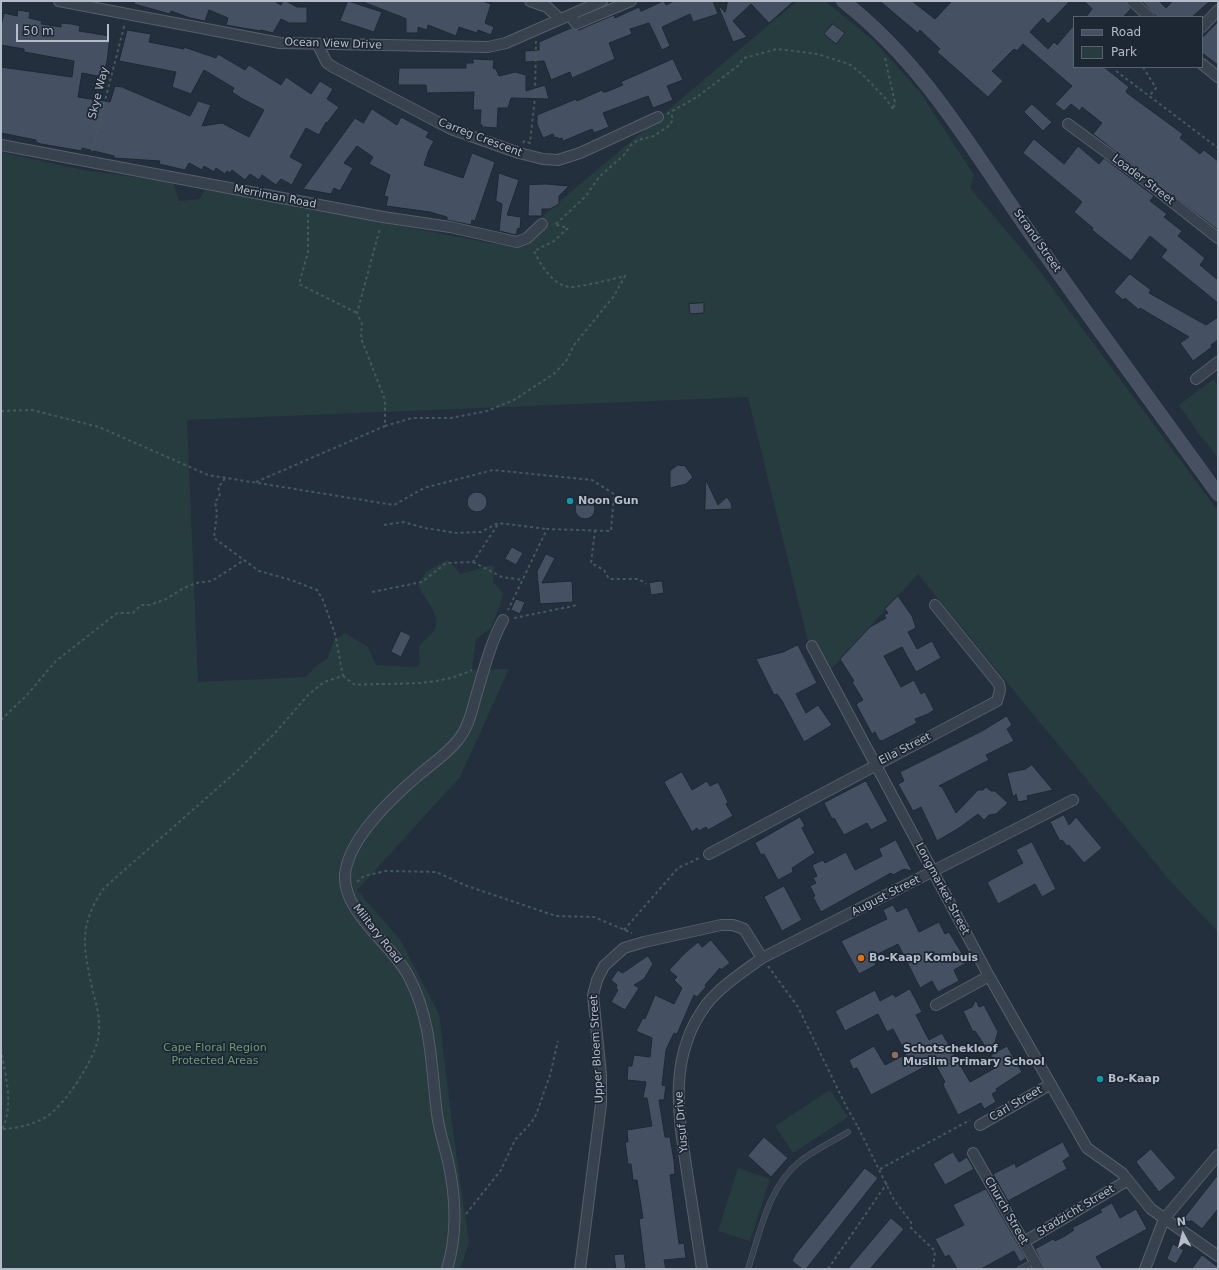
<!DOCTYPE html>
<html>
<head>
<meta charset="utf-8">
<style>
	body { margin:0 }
	#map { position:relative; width:1219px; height:1270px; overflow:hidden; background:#242f3e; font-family:"DejaVu Sans",sans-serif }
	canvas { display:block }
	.frame { position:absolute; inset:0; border:2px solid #b4bcc9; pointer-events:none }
	.legend { position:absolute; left:1073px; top:16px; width:130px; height:52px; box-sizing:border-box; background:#1d2633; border:1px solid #59626f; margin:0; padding:5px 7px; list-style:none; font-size:12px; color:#b4bcc9 }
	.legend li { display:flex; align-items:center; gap:8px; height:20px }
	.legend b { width:20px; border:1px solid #59626f }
	.north { position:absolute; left:1163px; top:1214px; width:40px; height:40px; -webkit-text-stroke:3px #1d2633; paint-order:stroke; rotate:353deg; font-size:11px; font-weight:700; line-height:16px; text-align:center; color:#b4bcc9 }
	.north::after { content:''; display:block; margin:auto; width:14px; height:18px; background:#b4bcc9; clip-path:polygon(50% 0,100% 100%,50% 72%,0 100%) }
	.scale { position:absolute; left:16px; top:24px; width:93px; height:18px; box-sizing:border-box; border:2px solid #b4bcc9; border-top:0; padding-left:5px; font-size:12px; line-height:14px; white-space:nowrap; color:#b4bcc9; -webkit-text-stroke:3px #1d2633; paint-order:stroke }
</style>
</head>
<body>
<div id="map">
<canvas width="1219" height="1270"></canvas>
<div class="frame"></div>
<ul class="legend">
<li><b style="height:5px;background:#465061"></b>Road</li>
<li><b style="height:11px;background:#263c3f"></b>Park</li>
</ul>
<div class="north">N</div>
<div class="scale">50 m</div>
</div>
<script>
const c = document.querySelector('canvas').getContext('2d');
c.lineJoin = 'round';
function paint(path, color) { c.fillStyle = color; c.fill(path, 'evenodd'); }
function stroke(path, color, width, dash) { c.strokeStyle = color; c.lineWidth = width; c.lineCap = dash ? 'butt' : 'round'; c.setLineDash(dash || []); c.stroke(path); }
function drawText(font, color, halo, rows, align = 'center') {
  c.font = font + ' "DejaVu Sans",sans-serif'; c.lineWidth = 3.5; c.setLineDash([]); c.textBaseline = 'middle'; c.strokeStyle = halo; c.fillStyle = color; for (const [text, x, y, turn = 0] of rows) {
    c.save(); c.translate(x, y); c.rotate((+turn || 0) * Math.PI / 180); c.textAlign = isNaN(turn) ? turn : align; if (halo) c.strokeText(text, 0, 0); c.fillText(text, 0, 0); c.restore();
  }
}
paint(new Path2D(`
	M797,1H825L874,41L920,92L974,175L970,188L1036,266L1218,511V932L1171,882L918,574L826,675L811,654L748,397L187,420L198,682L306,677L315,667L327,659L334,641L345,633L368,647L376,665L417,667L420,663L419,647C423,640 430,637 434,631C443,615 423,599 418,585L426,572L447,560L453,565L460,574L492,565L494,567L493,582L503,593L501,603L491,628L476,639L472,670L509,669L460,777L357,890L401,941L439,1014L452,1124L469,1243L460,1269H1V152L83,170L173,182L179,201L200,199L205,189L496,244L517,245L526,230Z
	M1214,379L1218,386V457L1199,434L1179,405Z
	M830,1090L848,1117L793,1153L775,1126Z
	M738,1168L770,1179L750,1241L718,1231Z`), '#263c3f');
const building = new Path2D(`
	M135,1H274L281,5L283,1H286L297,7H307V23H289L281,19L273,33L261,30L260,31L226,25L228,18L209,10L205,21L190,18L171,11L170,14L134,4Z
	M348,1L382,12L374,32L340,21Z
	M361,1H482L491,4L485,23L494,27L491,35L478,30L477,33L459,27L456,36L428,25L427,30L418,27V33H406V19Z
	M664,1L666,5L674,1H713L718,14L693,22L690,14L662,27L670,46L662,50L649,23L630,29L632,34L609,43L615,59L572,78L570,72L551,80L544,61L525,62V51L539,50V42L571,28L579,30L614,15L615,18L639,7L641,11Z
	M728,1H794L769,23L751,4L733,21L747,37L733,42L719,8L720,7L725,12Z
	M880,1H912L935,19L952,1H1070L1048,24L1043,18L1030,32L1048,49L1054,42L1057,45L1074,25V67H1104L1129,87L1126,91L1127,93L1183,134L1180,138L1200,154L1204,150L1218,161V230L1093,134L1102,123L1082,107L1080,111L1071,104L1064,111L1055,104L1072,86L1023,44L1017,51L1014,49L992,71L1003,81L988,97L937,52L940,49L920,30L918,33Z
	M1084,1H1126L1131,9L1123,17H1086L1092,9Z
	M1142,1H1159L1166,8L1173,1H1210L1192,17H1157Z
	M18,10L30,12L29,18L42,21L41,24L61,27V23L72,24L80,26L79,31L110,36L107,61L103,77L82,73L78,97L110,102L115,86L122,87L190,116L198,101L211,105L202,126L222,123L249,137L264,110L241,98L232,92L234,88L204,70L191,94L172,87L176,72L119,61L127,30L151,34L149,42L184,49V47L216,58L218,54L245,70L249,65L281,85L286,77L311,94L320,81L333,89L327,99L339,107L327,123L326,122L319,135L306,128L290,157L303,164L292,185L281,179L276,185L262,175L259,180L250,174L245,180L232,170L230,173L227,171L225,174L216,168L214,172L204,166L202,170L189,163L185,170L159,164L160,161L114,158V156L82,148V151L41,144L36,142V140L1,133V67L72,77L74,61L24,52V49L1,45V26L4,13L17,16Z
	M1218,22V65L1202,53V38Z
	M833,24L845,33L836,44L824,34Z
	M473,59L494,60L493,68L496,69L499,76L515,72L526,75V91L545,85L549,99L511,98L508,108H498L497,128L482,127V125H480L481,110H473L474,92L427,93L426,85H398L399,68H466V63H473Z
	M673,59L683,80L667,86L673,100L653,108L648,96L603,113L609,127L594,133L592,129L563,141L562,138L559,139L557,137L555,138L553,134L543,138L537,124V115L576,99L577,101L602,90L603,92H606L623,85L621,82Z
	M1032,104L1052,122L1043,131L1024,112Z
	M372,109L397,125L401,117L429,132L426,137L434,141L429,150L424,165L463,178L472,153L495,162L475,221L472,220L471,225L447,220V217L430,212L386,206L388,197L384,196L390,175L369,164L373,157L357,146L344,163L353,168L340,191L334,188L331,194L303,189L355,118L363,123Z
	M1034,139L1064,164L1078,146L1099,164L1104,158L1154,196L1150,201L1167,214L1164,217L1182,231L1178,236L1205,258L1200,265L1218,280V303L1161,257L1167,250L1150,236L1131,261L1092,230L1093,228L1074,212L1082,202L1023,153Z
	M499,173L519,180L507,215L521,217L520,229L518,228L516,235L499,231L502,204L496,201Z
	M546,184L569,186L559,196V204L550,209H542V216H528L529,185Z
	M1130,274L1151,290L1149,293L1206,325L1218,317V340L1211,345L1212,347L1193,361L1180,343L1189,337L1140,308L1139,310L1125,298L1123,300L1114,292Z
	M704,303V313L690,314L689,304Z
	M678,465L685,466L693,477L686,484L670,488V471Z
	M706,480L718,505L727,497L731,503L732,509L705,510Z
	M467 502a10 10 0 1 1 20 0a10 10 0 1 1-20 0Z
	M575 509a10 10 0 1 1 20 0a10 10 0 1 1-20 0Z
	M512,547L523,553L516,565L505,559Z
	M546,554L555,558L542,583L572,581L573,602L540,604L537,572Z
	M662,581L664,593L651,595L649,583Z
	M898,596L912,616L916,628L908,632L917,649L932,641L941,658L916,672L902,647L884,656L901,687L914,680L921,694L925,692L934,710L928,714L915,719L917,723L882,741L879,740L875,732L872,734L856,704L863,700L852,682L854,681L840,659L870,627L886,618L884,615L888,613L885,609Z
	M516,599L525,602L520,614L511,610Z
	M401,631L411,636L401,657L391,652Z
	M798,645L817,683L796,694L806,713L818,705L832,725L804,742L782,701L777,694L774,695L756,659L783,652Z
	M1007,716L1012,725L1007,729L1014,741L986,755L989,760L939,786L942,787L956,813L978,790H983L986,787L991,791H995L1008,803L996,814L989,815L984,820L978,814L959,828L937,841L921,807L913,811L898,784L904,781L900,772L982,731Z
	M1032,765L1053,790L1027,796L1028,800L1018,802L1016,794L1013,797L1007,773L1025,769Z
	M682,772L692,790L707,781L710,786L718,782L728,802L726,804L733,816L708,830L706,827L699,831L697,828L692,832L664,782Z
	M866,781L888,821L871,830L867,823L844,835L834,818L832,819L824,803Z
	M1064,815L1069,825L1076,817L1102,848L1084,863L1069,845L1067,846L1062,840L1060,841L1050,822Z
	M800,817L805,826L802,828L815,853L792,868L793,872L778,880L764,854L761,855L755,843Z
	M896,840L912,871L904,869L893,875L891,873L821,912L813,897L815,896L810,886L816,883L813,878L817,876L812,865L823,860L825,863L846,852L855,870L882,856L879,849Z
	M1032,842L1056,889L1042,897L1035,884L998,904L987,882L1023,863L1016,850Z
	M784,886L802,920L782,931L764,897Z
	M893,905L897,912L907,907L919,932L939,922L945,934L949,932L966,960V963L954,970L959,981L938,992L932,981L920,988L898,944L872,957L876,965L859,974L841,941L887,919L883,910Z
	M711,940L730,963L721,970L720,968L705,985L706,987L697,997L694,995L677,1034L674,1033L666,1050L662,1085L666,1086L664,1100H659L665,1137H670L674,1161L675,1174L670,1175L679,1244L684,1243L686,1258L664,1260L666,1269H645L639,1219L643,1218L637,1180H633L631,1164H628L625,1142H628L627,1130L652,1126L647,1098H643L646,1082L627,1080L628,1066H632L634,1055L650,1057L652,1038L636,1031L643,1018L645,1019L655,995L674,1004L682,988L674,980L677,977L669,970L685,953L698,942L702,947Z
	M648,956L653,964L644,979L634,985L639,988L625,1010L611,1002L618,990L616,988L617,985L611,980L618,970L622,973Z
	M910,989L922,1012L916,1015L929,1040L942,1033L970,1082L997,1067L991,1055L1007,1046L1022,1072L996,1089L997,1091L992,1094L996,1102L984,1109L981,1103L958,1115L944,1087L943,1084L945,1082L934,1062L871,1095L857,1068L853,1069L849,1060L874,1046L885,1065L906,1054L893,1029L887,1032L878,1014L845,1031L835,1011L875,990L880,1001L893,994L895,997Z
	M976,1000L979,1007L984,1005L998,1032L991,1055L975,1031L973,1032L963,1011L972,1007Z
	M764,1137L788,1158L771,1177L748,1156Z
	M1063,1142L1070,1156L1063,1161L1067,1169L1008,1201L993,1174L1015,1163L1016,1167Z
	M1151,1149L1176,1178L1159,1192L1136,1162Z
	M953,1152L959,1162L967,1157L974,1169L945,1185L933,1164Z
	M865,1168L878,1178L806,1269H802L792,1261L795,1255Z
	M1218,1175V1209L1202,1229L1192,1221L1181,1222Z
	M986,1189L1026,1258L1020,1262L1014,1251L981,1269H957L949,1255L945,1257L935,1239L964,1225L953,1205Z
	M1112,1203L1120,1218L1136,1209L1147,1229L1096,1257L1103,1269H1045L1035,1249L1053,1239L1055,1241L1065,1236L1074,1230L1072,1228L1102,1212L1100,1210Z
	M891,1218L904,1229L870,1269H848Z
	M1173,1244L1184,1250L1176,1264L1167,1259Z
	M624,1254L626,1269H616L614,1255Z
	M1202,1255L1218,1267V1269H1192Z`);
paint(building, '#455162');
stroke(building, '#1f2835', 1);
const lane = new Path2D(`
	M748,1269C760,1233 768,1188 798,1163C813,1151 832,1142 848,1132
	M1020,1269L1035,1261`);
const street = new Path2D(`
	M59,1L280,43L488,47L506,43L602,1
	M530,1L547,7L560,19
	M1132,1L1149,17
	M570,15L576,24L631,1
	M1202,27L1218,10
	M318,45L327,63L333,67L451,129L519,153L543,159L558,160L580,153L658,117
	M1202,64L1218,77
	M1068,124L1147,182L1218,238
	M1,145L383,217L450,227L517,242L527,238L542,224
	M1196,379L1218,362
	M812,646L989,976L1087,1148L1122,1173L1151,1209L1218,1256
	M709,854L997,701L1000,690L999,684L935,605
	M936,1005L989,976
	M980,1125L1051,1084
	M973,1153L1039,1269
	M1024,1242L1128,1180
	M447,1269C458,1233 456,1197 448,1161C444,1145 439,1130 437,1114C431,1067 432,1022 410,979C394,945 343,914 345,875C348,838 393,797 420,774C433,763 448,753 458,740C468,728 472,711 476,696C484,670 490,644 503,620
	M580,1269L601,1104V1075L593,995L597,980L604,966L624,948L644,942L721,925H733L744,929L762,958
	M702,1269C697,1237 692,1205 687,1172C678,1114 668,1056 706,1005C721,986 743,972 762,958L1073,800
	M1145,1269L1164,1219L1218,1155`);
const secondary = new Path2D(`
	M843,1C924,64 971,148 1028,230C1090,319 1155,406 1218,494`);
stroke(lane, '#565f6c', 6);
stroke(street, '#565f6c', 12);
stroke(secondary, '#565f6c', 14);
stroke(new Path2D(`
	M885,58L895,103L893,109
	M1143,67L1156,88L1150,95
	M1116,71L1218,148
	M667,114L697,97L739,65L744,58L777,49L817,54L849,64L863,75L886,99L893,109
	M523,143L524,141L530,143L535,97L536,41
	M92,151L125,23
	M308,214V252L299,284L357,313
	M556,224L586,196L599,177L624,155L631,145L638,140L654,136L670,125L673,119L671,113
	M1,411L32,410L99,427L208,475L394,505L424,488L493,470L592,480L614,494L611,531L547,529L508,610
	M385,426L412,418H451L487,411L514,400L555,373L566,361L574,345L614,296L625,276C613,279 578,288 570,287C552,285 541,265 534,251L554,241L568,228L553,224
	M256,482L385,426V400L361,338L362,324L357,313L380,228
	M384,525L403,522L425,528L457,533L481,532L498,523L547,529
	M595,530L591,563L604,570L609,579H639L646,584
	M473,562L502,577L523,580
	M372,592L422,582L446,563L473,562L498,524
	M514,618L578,605
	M343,676L355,685C395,682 435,688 472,670
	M1,720L25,697L56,661L117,613H133L141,605H150L166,599L182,589L196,583L212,581L244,560
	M357,882L364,876L386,871L436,872L467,886L556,916L594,917L632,933
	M624,930L678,868L699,858
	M768,966L798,1007L846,1106L858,1127
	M1,1049C5,1076 15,1106 1,1132
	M858,1127L894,1200L911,1222V1228L935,1251L933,1269
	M3,1129C18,1128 32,1125 46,1117C65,1105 91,1064 97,1043C99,1037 99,1030 99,1025C99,1013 96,1003 93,992C84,949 77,927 104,888L237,771L275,733L308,695L324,682L343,676L335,634L323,600L317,590L291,580L259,571L214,538L217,513L215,501L219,498L220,493L218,487L223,482L225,477
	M880,1169L970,1120
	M466,1214L501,1170L515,1140L531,1123L536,1115L550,1075L558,1041
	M828,1269L887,1183`), '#44595c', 2, [3, 3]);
stroke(lane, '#38414e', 5);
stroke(street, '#38414e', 10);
stroke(secondary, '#465061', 13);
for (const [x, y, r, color] of [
	[570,501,4,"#0f9aa8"],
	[861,958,4,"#e8710a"],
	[895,1055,4,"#8d6e63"],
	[1100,1079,4,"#0f9aa8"]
]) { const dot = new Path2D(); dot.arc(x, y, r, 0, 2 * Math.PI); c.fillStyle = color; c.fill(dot); stroke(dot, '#1d2633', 1.5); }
drawText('11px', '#b4bcc9', '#1d2633', [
	["Ocean View Drive",333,44,2],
	["Skye Way",99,93,-76],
	["Carreg Crescent",480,138,21],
	["Loader Street",1143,180,37],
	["Merriman Road",275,197,11],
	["Strand Street",1037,241,55],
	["Ella Street",905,749,-27],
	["Longmarket Street",942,889,62],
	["August Street",886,896,-27],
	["Military Road",377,934,52],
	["Upper Bloem Street",597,1049,-93],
	["Carl Street",1016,1104,-30],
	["Yusuf Drive",682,1122,-95],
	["Church Street",1006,1211,60],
	["Stadzicht Street",1076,1211,-31]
]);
drawText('bold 11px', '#b4bcc9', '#1d2633', [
	["Noon Gun",578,501],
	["Bo-Kaap Kombuis",869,958],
	["Schotschekloof",903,1049],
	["Muslim Primary School",903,1062],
	["Bo-Kaap",1108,1079]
], 'left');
drawText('11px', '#6b9a76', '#1d2633', [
	["Cape Floral Region",215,1048],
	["Protected Areas",215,1061]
]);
</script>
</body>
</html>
